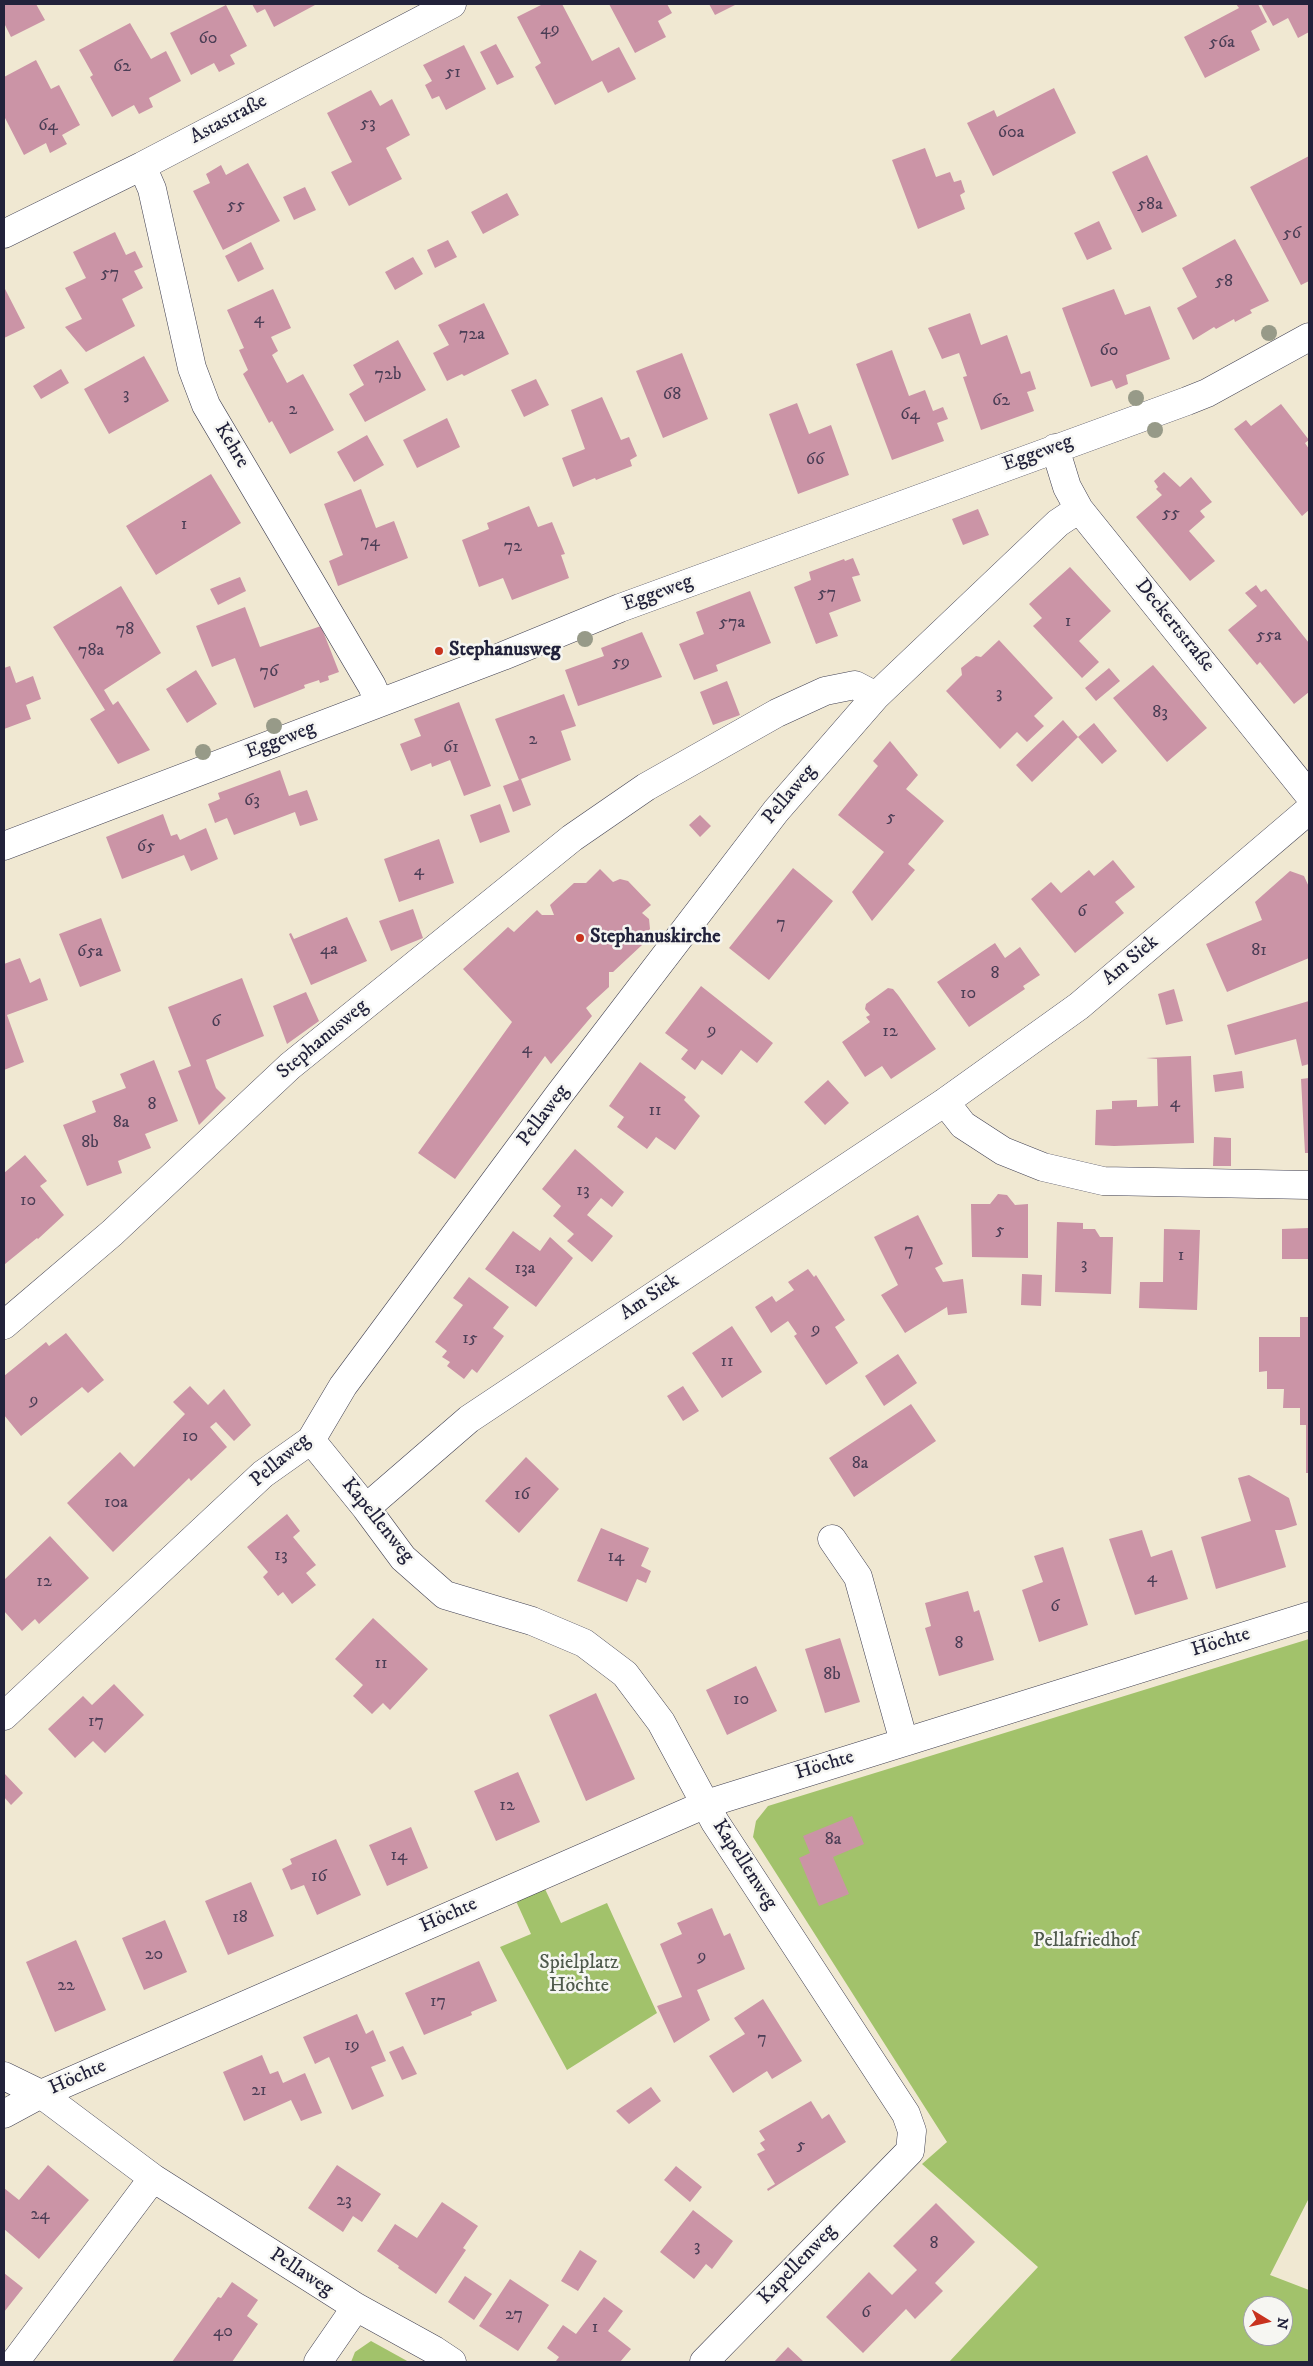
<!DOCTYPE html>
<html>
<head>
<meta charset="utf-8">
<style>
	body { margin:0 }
	#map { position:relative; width:1313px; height:2366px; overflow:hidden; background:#f0e8d2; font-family:"IM FELL DW Pica",serif }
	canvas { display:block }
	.frame { position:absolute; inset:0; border:5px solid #22223b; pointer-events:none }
	.north { position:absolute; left:1243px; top:2296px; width:50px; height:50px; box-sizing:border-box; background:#f6f6f2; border:1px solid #a1a1a9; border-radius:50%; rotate:99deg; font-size:14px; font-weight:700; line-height:20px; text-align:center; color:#22223b }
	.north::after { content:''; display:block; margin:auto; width:18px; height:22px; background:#c8321e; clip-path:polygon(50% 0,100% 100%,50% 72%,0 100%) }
</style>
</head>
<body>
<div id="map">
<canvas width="1313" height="2366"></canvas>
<div class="frame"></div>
<div class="north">N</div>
</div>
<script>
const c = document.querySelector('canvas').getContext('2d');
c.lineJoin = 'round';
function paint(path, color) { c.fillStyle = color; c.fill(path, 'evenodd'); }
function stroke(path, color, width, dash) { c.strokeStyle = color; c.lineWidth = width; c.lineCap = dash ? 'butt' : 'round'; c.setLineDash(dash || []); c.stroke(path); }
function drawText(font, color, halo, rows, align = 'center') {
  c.font = font + ' "IM FELL DW Pica",serif'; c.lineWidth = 5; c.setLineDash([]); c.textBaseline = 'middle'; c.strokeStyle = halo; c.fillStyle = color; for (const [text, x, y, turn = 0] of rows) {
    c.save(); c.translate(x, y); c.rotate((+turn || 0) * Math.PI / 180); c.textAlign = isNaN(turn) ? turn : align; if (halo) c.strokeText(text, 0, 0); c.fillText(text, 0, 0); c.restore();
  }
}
paint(new Path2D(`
	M1309,1639V2198L1270,2275L1309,2290V2362H949L1038,2267L922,2164L947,2142L753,1837L756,1821L768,1806ZM1253,2306H1283V2336H1253Z
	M545,1889L561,1923L607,1903L657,2013L567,2070L500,1947L531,1934L516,1901Z
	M371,2341L409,2362H351L355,2352Z`), '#a2c26b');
paint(new Path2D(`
	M4,4H36L45,20L11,37L4,23Z
	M252,4H314L315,5L274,27L265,9L257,13Z
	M543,4H562L592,61L619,47L636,79L608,93L602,81L555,105L535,67L541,63L517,17Z
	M609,4H667L672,13L658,21L666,37L635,53Z
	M709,4H737L715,15Z
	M1236,4H1258L1267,22L1251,31L1260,50L1205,78L1184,37L1239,8Z
	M1261,4H1309V32L1298,38L1288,18L1273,26Z
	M226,5L247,46L230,55L235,64L219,72L214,63L191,75L170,33Z
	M130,23L151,59L166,51L181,81L149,98L153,107L139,114L134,105L112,117L90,77L93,75L79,50Z
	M496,44L514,77L497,85L480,52Z
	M464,45L486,89L446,110L439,96L432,99L425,85L432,81L423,65Z
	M36,60L51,89L59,85L80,125L62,135L67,144L50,153L46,143L24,155L4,116L5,113L4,77Z
	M1054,88L1076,133L993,176L967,123L994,110L997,117Z
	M371,90L380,106L392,99L410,135L386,148L402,179L349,206L331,172L352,162L327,113Z
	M925,148L936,177L950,172L954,182L961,180L965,192L960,195L965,209L918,229L892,160Z
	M1147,155L1177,216L1142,233L1112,172Z
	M1309,156V281L1301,285L1250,187Z
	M248,163L280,221L223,250L193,191L210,183L206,174L221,165L226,175Z
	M305,187L316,210L294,220L283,197Z
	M507,193L519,215L483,234L471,212Z
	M1099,221L1112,249L1087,260L1074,233Z
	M115,232L126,255L135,251L143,267L134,271L143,288L122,299L135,326L86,352L65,327L82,319L65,288L86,278L73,252Z
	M1235,239L1269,301L1250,310L1252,313L1235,322L1234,319L1216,329L1214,327L1193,340L1177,308L1197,297L1182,268Z
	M448,240L457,257L435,268L427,250Z
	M251,242L264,269L238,282L225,256Z
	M413,257L423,274L395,290L385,272Z
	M4,287L25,328L4,338Z
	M273,289L291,328L271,337L278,351L272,355L287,383L303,374L334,430L290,454L272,421L269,423L243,374L248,370L239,350L244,348L227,310Z
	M1114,289L1125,315L1150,306L1170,359L1126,375L1128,384L1116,389L1112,380L1091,387L1062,308Z
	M484,303L509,354L464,376L462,374L447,381L433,353L449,345L438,325Z
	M970,313L981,345L1007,335L1021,374L1030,371L1036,389L1027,392L1034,411L981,430L963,377L967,376L959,353L942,359L928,328Z
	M398,340L426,390L365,422L349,394L364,385L353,365Z
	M892,350L909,396L925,390L933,411L943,407L948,419L937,423L944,441L892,460L856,364Z
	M682,353L708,419L663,438L636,371Z
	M144,356L169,401L109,434L84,389Z
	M61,369L69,383L41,399L33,386Z
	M536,379L549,405L524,417L511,390Z
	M602,397L621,440L629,437L637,456L630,460L632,466L596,480L595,478L573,487L562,458L585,449L571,410Z
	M797,403L809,434L831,425L849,475L798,494L769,414Z
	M1281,404L1309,440L1305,443L1309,449V510L1302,516L1234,429L1246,420L1251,426Z
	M447,418L460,447L417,468L403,440Z
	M367,435L384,465L354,482L337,452Z
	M1164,472L1180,487L1191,477L1212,502L1200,511L1205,517L1189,531L1215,561L1190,581L1136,517L1162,495L1156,489L1158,487L1154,481Z
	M211,474L241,523L156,575L126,526Z
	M361,489L376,528L394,521L408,558L338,586L329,561L343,555L324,504Z
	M529,506L538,527L552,522L565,554L561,555L569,578L512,600L503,578L479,587L462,540L489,529L487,523Z
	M978,509L989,535L963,545L952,519Z
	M853,558L860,575L852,577L861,601L829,613L838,636L816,644L794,587L811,580L809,572L844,559L845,561Z
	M1070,567L1111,611L1079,641L1099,662L1082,678L1033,626L1042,618L1029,604Z
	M240,577L246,591L218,605L210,589Z
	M1256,585L1261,592L1266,589L1309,643V692L1294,704L1260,662L1257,665L1228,630L1257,606L1245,593Z
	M121,586L161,653L104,690L113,705L118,701L150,750L118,764L90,719L105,710L53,627Z
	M750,591L771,643L716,665L718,671L694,680L679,644L704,634L696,612Z
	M245,607L260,647L321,626L339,672L328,676L329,680L320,683L319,680L304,685L305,688L254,708L235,658L212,667L196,626Z
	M642,632L662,677L578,706L565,670L604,656L601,648Z
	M999,640L1053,698L1034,716L1044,726L1027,742L1017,732L1000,749L946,691L962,675L961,668L976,656L981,657Z
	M1153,665L1207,728L1167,762L1113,698Z
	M10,666L16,683L33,676L41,699L26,705L31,719L4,729V668Z
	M1109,668L1120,681L1096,701L1085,688Z
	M196,670L217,704L187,723L166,689Z
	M727,681L740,715L713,725L700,692Z
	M564,694L576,726L561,731L571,760L521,779L531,805L513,812L503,786L519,780L495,719Z
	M459,702L491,786L464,796L450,760L432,767L431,763L411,771L400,744L421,736L414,719Z
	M1063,720L1078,737L1032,782L1016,765Z
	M1094,723L1117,751L1102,764L1078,737Z
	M890,741L918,775L906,789L944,821L908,864L915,870L872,921L852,892L884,852L838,815L878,766L873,761Z
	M280,770L289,796L307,790L318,820L300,826L295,812L234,835L227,818L215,823L208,804L220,799L218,793Z
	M500,804L510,832L480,843L470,815Z
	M163,814L171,836L177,834L180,840L206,828L218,859L191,871L184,855L122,879L106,837Z
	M700,815L711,826L700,837L689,825Z
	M439,839L454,883L399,902L384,859Z
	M1113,860L1135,887L1115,902L1124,913L1075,953L1031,899L1051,882L1061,893L1089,870L1094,876Z
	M793,868L833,901L769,980L729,948Z
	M600,869L613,882L620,879L628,881L651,905L642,913L649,919L650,929L638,941L642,945L613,972H609V987L586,1008L592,1016L551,1064L545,1056L455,1179L418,1153L512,1022L463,969L508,927L514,932L537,910L542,915H554L550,905L574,883H586Z
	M1290,871L1304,876L1309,887V958L1227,992L1206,944L1262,920L1255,902Z
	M413,909L423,938L391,951L379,921Z
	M347,917L367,961L311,985L289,934L291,933L294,939Z
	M101,918L121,971L80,987L59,934Z
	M995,943L1005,958L1020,947L1040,975L1023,986L1025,989L969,1027L937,982Z
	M20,958L30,983L40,978L48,1000L7,1015L24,1062L4,1070V964Z
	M242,978L264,1036L206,1060L216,1088L226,1098L199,1125L178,1071L191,1066L168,1007Z
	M701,986L773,1043L757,1063L741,1050L722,1075L702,1060L695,1070L681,1059L688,1050L665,1033Z
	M888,988L893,989L898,995L936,1049L891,1079L882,1066L865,1077L842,1042L870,1022L866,1017L870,1015L865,1009L866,1004Z
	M1174,989L1183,1021L1166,1025L1158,994Z
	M306,992L319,1021L287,1044L273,1006Z
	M1309,1001V1064L1302,1066L1296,1039L1235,1055L1227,1025Z
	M1191,1056L1194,1143L1114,1146L1095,1145L1096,1110L1112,1109V1101L1137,1100V1107L1158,1106L1157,1059L1146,1058Z
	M154,1060L178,1121L145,1134L151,1148L118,1161L122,1173L87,1186L63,1125L96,1112L92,1101L126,1088L120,1074Z
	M640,1062L686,1097L684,1100L700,1116L675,1150L656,1137L647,1149L617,1127L624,1117L609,1106Z
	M1242,1071L1244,1088L1215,1092L1213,1075Z
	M1309,1078V1153H1305L1301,1079Z
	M828,1080L849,1103L825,1125L804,1102Z
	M1214,1137L1231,1138V1166H1213Z
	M575,1149L624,1192L612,1207L601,1198L587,1215L613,1236L592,1262L567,1241L574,1234L553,1216L561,1206L542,1189Z
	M25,1155L47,1181L40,1186L64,1215L38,1239L37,1238L5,1264L4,1173Z
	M998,1194L1007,1195L1015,1205L1028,1204V1258L972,1257L971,1204H990Z
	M918,1215L943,1264L935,1268L943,1282L963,1279L967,1313L948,1315L947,1307L905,1333L881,1295L898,1285L874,1237Z
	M1057,1222L1083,1223V1229H1095L1100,1237H1113L1111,1294L1055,1292Z
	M1309,1228V1259H1282V1229Z
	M1164,1229L1200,1230L1197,1310L1139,1308L1140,1282H1163Z
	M513,1231L540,1251L550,1237L573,1258L536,1307L485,1269Z
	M808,1269L814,1277L816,1275L845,1320L835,1327L858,1363L826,1385L794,1336L797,1334L788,1321L771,1333L755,1307L772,1296L776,1302L794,1290L788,1282Z
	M1022,1274L1042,1275L1041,1306L1021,1305Z
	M469,1277L509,1307L493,1328L504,1336L477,1373L472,1369L464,1379L447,1366L450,1362L442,1357L447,1351L435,1342L463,1305L453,1298Z
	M1300,1317H1309V1473H1306V1425H1300V1408H1283L1284,1389H1267V1371L1259,1372V1337H1300Z
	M732,1326L762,1372L722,1398L692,1353Z
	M66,1333L104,1380L88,1393L82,1387L21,1436L4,1415V1376L46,1342L49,1346Z
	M898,1354L917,1383L884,1406L865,1376Z
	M190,1386L208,1405L224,1389L251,1425L234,1441L216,1422L210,1427L227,1447L191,1481L189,1478L113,1552L67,1503L120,1452L134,1467L185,1414L173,1402Z
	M683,1386L699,1411L683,1421L667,1396Z
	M911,1404L936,1441L854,1497L829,1458Z
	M526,1457L559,1489L519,1533L485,1501Z
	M1249,1475L1289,1498L1297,1525L1281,1530H1275L1286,1567L1216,1589L1201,1537L1251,1521L1238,1478Z
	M287,1514L300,1531L293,1537L316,1565L306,1573L316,1585L292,1604L283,1592L278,1596L263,1577L268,1572L247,1547Z
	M601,1528L649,1548L641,1566L651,1571L646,1583L637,1579L627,1602L577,1581Z
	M1142,1530L1151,1557L1172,1550L1188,1599L1135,1615L1109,1539Z
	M50,1536L89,1578L39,1624L35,1619L22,1631L4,1611V1580Z
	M1063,1547L1088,1625L1039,1642L1022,1590L1043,1582L1034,1556Z
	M968,1591L974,1612L979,1610L994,1660L939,1676L925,1628L931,1626L925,1603Z
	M373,1618L428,1669L390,1710L383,1703L372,1714L353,1696L363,1685L335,1659Z
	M840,1638L860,1702L825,1713L805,1649Z
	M756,1666L777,1711L727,1735L706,1690Z
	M114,1684L144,1715L105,1753L93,1741L75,1758L48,1729L83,1696L92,1705Z
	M596,1693L635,1779L586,1801L549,1715Z
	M518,1772L540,1822L496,1841L474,1791Z
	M4,1773L23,1793L11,1805L4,1797Z
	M852,1816L864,1844L833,1857L849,1894L819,1906L799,1858L810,1853L803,1836Z
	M411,1827L428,1868L387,1886L369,1845Z
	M336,1839L361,1895L317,1915L304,1885L291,1890L282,1869L292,1864L290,1859Z
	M251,1882L274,1936L228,1955L205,1901Z
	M712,1908L724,1936L730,1933L745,1969L697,1990L710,2020L674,2043L657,2006L682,1997L660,1944L682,1934L677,1923Z
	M165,1920L187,1972L144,1990L122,1938Z
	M76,1940L106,2010L55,2032L26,1962Z
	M479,1961L497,2001L471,2012L472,2015L424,2035L405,1993Z
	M763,1999L802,2061L772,2079L767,2071L733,2093L709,2056L745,2034L734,2018Z
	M357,2014L366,2034L373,2030L386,2061L371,2067L384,2096L352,2110L329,2057L315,2064L303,2037Z
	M403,2046L417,2074L402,2080L389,2052Z
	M262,2055L270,2074L278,2071L283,2083L305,2073L322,2113L301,2121L291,2100L244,2121L223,2072Z
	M651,2087L661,2101L629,2124L616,2111Z
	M811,2101L822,2119L829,2114L846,2142L768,2191L767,2189L775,2184L757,2154L765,2150L760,2143L765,2140L759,2131Z
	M48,2165L89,2200L39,2259L4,2229V2188L19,2200Z
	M337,2165L381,2194L362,2222L353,2216L343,2232L308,2208Z
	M676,2166L702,2187L690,2202L664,2180Z
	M442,2202L478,2226L463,2248L466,2250L436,2294L398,2268L399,2266L377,2251L395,2224L417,2238Z
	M936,2203L975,2242L935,2283L943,2291L915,2319L906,2309L863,2353L826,2317L869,2272L892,2295L917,2270L893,2246Z
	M693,2210L733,2241L712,2269L706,2264L694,2279L660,2252Z
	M580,2250L597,2261L578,2291L561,2281Z
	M4,2273L23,2288L4,2312Z
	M465,2276L492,2294L474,2320L448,2302Z
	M510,2279L549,2305L518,2351L479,2326Z
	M232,2282L258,2300L247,2316L258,2324L232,2362H172L218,2297L221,2298Z
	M604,2297L623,2311L608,2331L631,2349L620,2362H557L556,2361L559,2357L547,2348L563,2325L576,2334Z
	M788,2347L804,2362H774Z`), '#cb94a6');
const street = new Path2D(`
	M142,166L152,189L192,368L206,405L372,686L379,703
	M4,234L142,166L452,4
	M1055,448L1067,487L1079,509L1309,795
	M4,846L503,656L620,608L1187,401L1207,393L1309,337
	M945,1102L963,1125L1003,1151L1043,1167L1103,1181L1309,1185
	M4,1325L112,1233L290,1066L572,838L646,787L777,713L825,691L855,685L876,696
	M311,1440L366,1508L403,1558L445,1595L532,1621L584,1643L625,1674L661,1722L715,1822L906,2114L912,2131L910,2151L704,2362
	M366,1508L469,1419L945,1102L1079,1006L1309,810
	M832,1539L858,1577L904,1742
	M4,1716L263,1474L311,1440L343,1386L558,1096L776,811L876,696L1058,523L1079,509
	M4,2076L41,2094L153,2178L356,2307L434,2350L452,2362
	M4,2114L41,2094L706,1804L1309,1616
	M15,2362L153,2178
	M318,2362L356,2307`);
stroke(street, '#414052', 29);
stroke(street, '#fff', 28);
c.fillStyle = '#979a88';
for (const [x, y] of [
	[1269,333],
	[1136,398],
	[1155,430],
	[585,639],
	[274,726],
	[203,752]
]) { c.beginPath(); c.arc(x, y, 8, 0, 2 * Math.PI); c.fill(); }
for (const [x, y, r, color] of [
	[439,651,5,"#c8321e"],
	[580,938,5,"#c8321e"]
]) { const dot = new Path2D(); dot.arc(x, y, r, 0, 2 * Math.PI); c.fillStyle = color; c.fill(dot); stroke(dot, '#f6f6f2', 2); }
drawText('18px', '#4c3e56', null, [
	["49",550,30],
	["60",208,39],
	["56a",1222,43],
	["62",122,67],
	["51",453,73],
	["53",368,124],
	["64",48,126],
	["60a",1011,133],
	["58a",1150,205],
	["55",236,206],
	["56",1292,234],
	["57",110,274],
	["58",1224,282],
	["4",259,319],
	["72a",472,335],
	["60",1109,351],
	["72b",388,375],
	["3",126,395],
	["68",672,395],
	["62",1001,401],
	["2",293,410],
	["64",910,415],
	["66",815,460],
	["55",1171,514],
	["1",184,525],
	["74",370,542],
	["72",513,547],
	["57",827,594],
	["1",1068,622],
	["57a",732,623],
	["78",125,630],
	["55a",1269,636],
	["78a",91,651],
	["59",621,663],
	["76",269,672],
	["3",999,694],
	["83",1160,713],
	["2",533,740],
	["61",451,748],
	["63",252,801],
	["5",891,818],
	["65",146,847],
	["4",419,871],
	["6",1082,912],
	["7",781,924],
	["4a",329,950],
	["81",1259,951],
	["65a",90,952],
	["8",995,974],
	["10",968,994],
	["6",216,1022],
	["9",712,1031],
	["12",890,1032],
	["4",527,1049],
	["4",1175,1103],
	["8",152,1105],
	["11",655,1111],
	["8a",121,1123],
	["8b",90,1143],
	["13",583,1191],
	["10",28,1201],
	["5",1000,1231],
	["7",909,1251],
	["1",1181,1256],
	["3",1084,1265],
	["13a",525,1269],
	["9",816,1330],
	["15",470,1339],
	["11",727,1362],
	["9",34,1401],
	["10",190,1437],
	["8a",860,1464],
	["16",522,1495],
	["10a",116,1503],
	["13",281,1556],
	["14",616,1557],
	["4",1152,1578],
	["12",44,1582],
	["6",1055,1607],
	["8",959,1644],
	["11",381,1664],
	["8b",832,1675],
	["10",741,1700],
	["17",96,1722],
	["12",507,1806],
	["8a",833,1840],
	["14",399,1856],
	["16",319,1877],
	["18",240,1918],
	["20",154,1955],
	["9",702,1957],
	["22",66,1986],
	["17",438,2002],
	["7",762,2039],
	["19",352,2046],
	["21",259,2091],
	["5",801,2146],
	["23",344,2201],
	["24",40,2215],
	["8",934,2244],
	["3",697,2247],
	["6",866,2313],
	["27",514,2315],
	["1",595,2328],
	["40",223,2332]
]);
drawText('20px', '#22223b', '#f6f6f2', [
	["Astastraße",229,120,-28],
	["Kehre",231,446,59],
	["Eggeweg",1038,454,-20],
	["Eggeweg",658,594,-20],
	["Deckertstraße",1174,626,51],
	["Eggeweg",281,741,-21],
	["Pellaweg",790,795,-50],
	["Am Siek",1131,961,-40],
	["Stephanusweg",323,1040,-40],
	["Pellaweg",544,1116,-53],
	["Am Siek",650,1298,-34],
	["Pellaweg",281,1461,-40],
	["Kapellenweg",377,1521,51],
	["Höchte",1221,1643,-17],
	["Höchte",825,1766,-17],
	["Kapellenweg",744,1865,57],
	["Höchte",449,1916,-24],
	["Höchte",78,2078,-24],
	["Kapellenweg",798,2265,-46],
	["Pellaweg",301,2273,33]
]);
drawText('bold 20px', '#22223b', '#f6f6f2', [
	["Stephanusweg",449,651],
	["Stephanuskirche",590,938]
], 'left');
drawText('20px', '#4f5a4c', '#f6f6f2', [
	["Pellafriedhof",1085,1942],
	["Spielplatz",579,1964],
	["Höchte",579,1987]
]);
</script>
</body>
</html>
